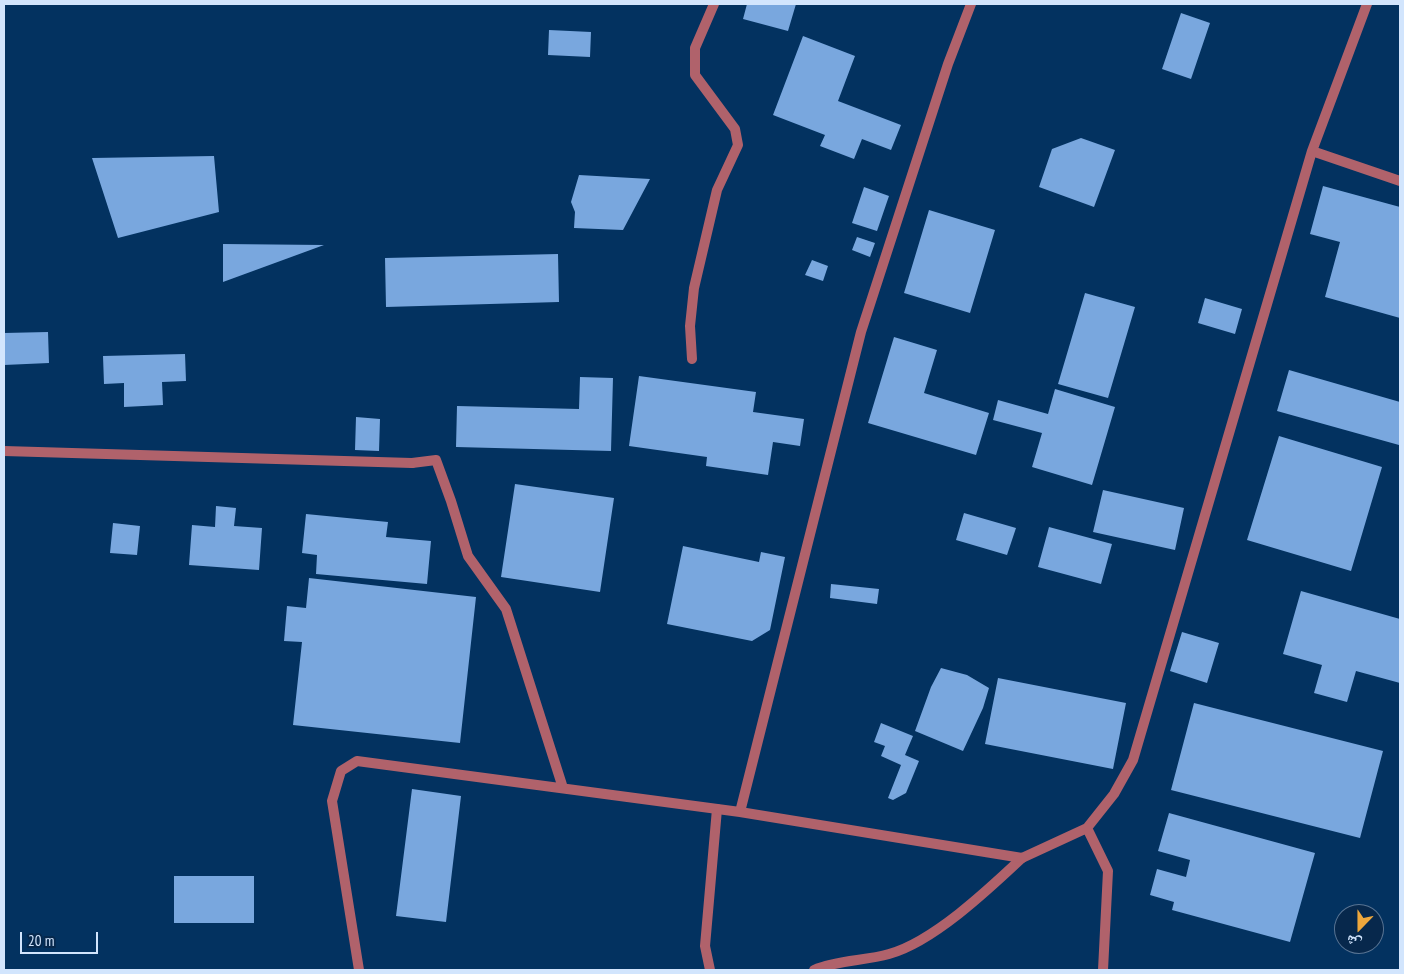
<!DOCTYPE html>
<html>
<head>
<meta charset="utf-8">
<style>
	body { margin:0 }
	#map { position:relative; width:1404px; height:974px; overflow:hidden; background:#033260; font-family:"PT Sans Narrow","Noto Naskh Arabic",sans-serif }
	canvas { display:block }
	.frame { position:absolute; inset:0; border:5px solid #d2e5fd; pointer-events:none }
	.north { position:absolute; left:1334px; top:904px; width:50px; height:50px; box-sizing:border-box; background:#07284c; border:1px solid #587493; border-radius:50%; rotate:202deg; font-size:14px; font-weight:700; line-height:20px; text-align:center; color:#d2e5fd }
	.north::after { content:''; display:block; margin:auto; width:18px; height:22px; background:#eea73c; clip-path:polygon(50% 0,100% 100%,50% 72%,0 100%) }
	.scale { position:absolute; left:20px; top:932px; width:78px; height:22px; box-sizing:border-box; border:2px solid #d2e5fd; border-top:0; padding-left:6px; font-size:15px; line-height:18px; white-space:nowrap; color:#d2e5fd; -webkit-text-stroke:4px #07284c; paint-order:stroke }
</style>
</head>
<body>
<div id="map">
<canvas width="1404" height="974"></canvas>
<div class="frame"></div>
<div class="north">ش</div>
<div class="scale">20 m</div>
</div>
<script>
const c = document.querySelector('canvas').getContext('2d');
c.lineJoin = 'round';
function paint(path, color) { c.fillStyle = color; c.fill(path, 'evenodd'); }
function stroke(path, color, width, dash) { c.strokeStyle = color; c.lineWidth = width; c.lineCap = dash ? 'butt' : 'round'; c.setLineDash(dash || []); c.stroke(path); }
paint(new Path2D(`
	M747,4H796L788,31L743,19Z
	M1181,13L1210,23L1191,79L1162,69Z
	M549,30L591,32L590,57L548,55Z
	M803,36L855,56L838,101L901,125L891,150L862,139L854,159L820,146L825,135L773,115Z
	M1081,138L1115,150L1094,207L1039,187L1052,149Z
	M214,156L219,212L118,238L92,158Z
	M579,175L650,179L623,230L574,228L575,212L571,202Z
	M1323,186L1400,207V318L1325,297L1340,242L1310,234Z
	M864,187L889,196L877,231L852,223Z
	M929,210L995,230L970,313L904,293Z
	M857,237L875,243L870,257L852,250Z
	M223,244L324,245L223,282Z
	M558,254L559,302L386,307L385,258Z
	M812,260L828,266L823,281L805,275Z
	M1085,293L1135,307L1108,398L1058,384Z
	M1205,298L1242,309L1235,334L1198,323Z
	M48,332L49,363L4,365V333Z
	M894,337L937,350L924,393L989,413L976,455L868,423Z
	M185,354L186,381L162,382L163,405L124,407V383L104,384L103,356Z
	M1289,370L1400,402L1399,445L1277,411Z
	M639,376L756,392L753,412L804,419L800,446L773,442L768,475L706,466L707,457L629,446Z
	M580,377L613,378L611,451L456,447L457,406L579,409Z
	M1055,389L1115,407L1092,485L1032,467L1042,433L993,420L998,400L1048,414Z
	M356,417L380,419L379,451L355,450Z
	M1279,436L1382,467L1351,571L1247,540Z
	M515,484L614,498L600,592L501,577Z
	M1103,490L1184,508L1175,550L1093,532Z
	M216,506L236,508L234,526L262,528L259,570L189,565L192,525L215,527Z
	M964,513L1016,528L1007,555L956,540Z
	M306,514L388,522L386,537L431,541L427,584L316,574L317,555L302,553Z
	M113,523L140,526L137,555L110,553Z
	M1049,527L1112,544L1101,584L1038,567Z
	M683,546L759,562L761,552L785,557L770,630L752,641L667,624Z
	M309,578L476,597L460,743L293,725L302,642L284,641L287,606L306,608Z
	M831,584L879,589L877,604L830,598Z
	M1301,591L1400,619V683L1356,671L1347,702L1314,693L1322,665L1283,654Z
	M1182,632L1219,643L1207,683L1170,671Z
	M941,668L967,675L989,688L983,708L963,751L915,731L931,687Z
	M998,678L1126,703L1113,769L985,744Z
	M1194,703L1383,751L1360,838L1171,790Z
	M881,723L913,736L905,755L919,761L906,793L893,800L888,798L901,765L881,756L885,746L874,742Z
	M412,789L461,796L446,922L396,916Z
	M1169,813L1315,853L1290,942L1172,910L1174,902L1150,895L1157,869L1186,877L1190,860L1158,851Z
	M174,876H254V923H174Z`), '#79a7de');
stroke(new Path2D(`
	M692,359L690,326L694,288L717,190L738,145L735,129L695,75V48L714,4
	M4,451L412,463
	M710,970L705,946L717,809
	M814,970C837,960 865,961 889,954C933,942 989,889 1022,858`), '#b0626b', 10);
stroke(new Path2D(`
	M1312,151L1400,181
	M412,463L436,460L451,501L468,556L506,609L563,788
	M740,812L861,332L948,64L971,4
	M359,970L332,801L341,771L357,761L740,812L1022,858L1087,828
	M1103,970L1108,871L1087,828L1114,794L1133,760L1312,151L1367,4`), '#b0626b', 10);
</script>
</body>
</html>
